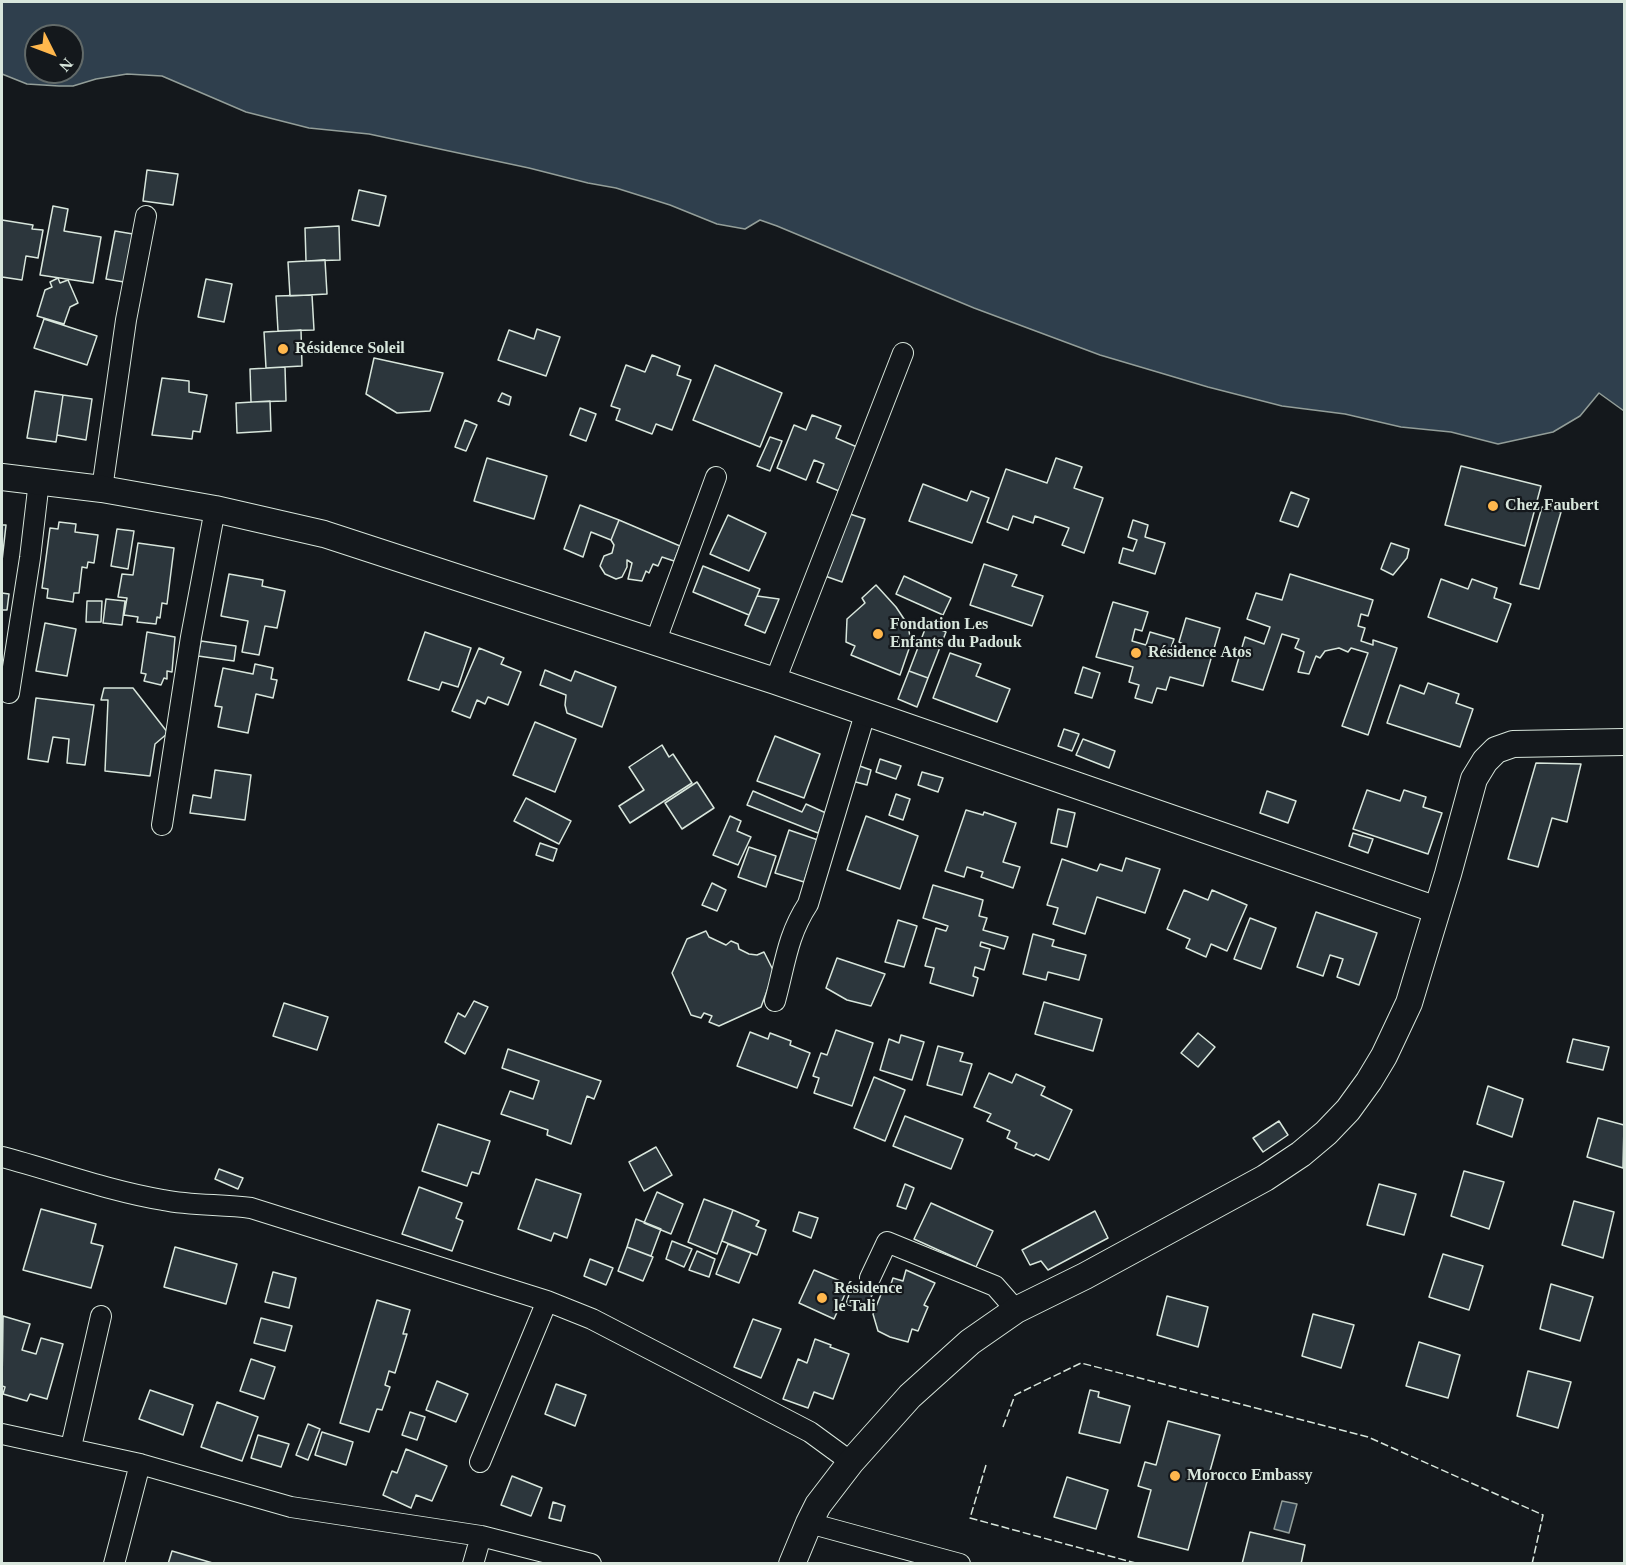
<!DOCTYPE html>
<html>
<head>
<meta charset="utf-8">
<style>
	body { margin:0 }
	#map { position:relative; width:1626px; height:1565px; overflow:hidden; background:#14181c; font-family:Georgia,serif }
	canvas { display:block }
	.frame { position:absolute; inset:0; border:3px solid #d8e6dc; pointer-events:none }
	.north { position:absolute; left:24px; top:24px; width:60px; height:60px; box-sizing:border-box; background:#14181c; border:2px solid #626a69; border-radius:50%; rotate:132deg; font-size:16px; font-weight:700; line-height:24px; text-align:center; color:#d8e6dc }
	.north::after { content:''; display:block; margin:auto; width:21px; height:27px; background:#ffb74d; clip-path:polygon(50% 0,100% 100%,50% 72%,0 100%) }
</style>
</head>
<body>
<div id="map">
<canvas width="1626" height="1565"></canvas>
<div class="frame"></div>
<div class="north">N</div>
</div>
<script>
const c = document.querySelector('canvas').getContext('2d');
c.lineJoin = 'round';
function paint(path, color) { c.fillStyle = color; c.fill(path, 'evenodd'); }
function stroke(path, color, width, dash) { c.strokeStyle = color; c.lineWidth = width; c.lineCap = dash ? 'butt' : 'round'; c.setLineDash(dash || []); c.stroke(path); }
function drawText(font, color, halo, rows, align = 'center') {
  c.font = font + ' Georgia,serif'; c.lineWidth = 4.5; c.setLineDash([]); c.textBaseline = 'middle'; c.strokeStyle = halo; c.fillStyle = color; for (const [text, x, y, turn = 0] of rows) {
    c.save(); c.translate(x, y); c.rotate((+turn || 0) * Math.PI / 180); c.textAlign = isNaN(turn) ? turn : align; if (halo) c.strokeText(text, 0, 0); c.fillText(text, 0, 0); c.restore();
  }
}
const water = new Path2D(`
	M2,2H1624V411L1599,393L1580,416L1553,432L1498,444L1451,432L1401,427L1345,414L1282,406L1208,387L1100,355L974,308L777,226L760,220L745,229L717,224L670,205L616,188L588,183L529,168L369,134L309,128L246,112L162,76L127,74L96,79L73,86H59L27,84L2,74ZM36,36H72V72H36Z
	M1282,1501L1297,1504L1289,1533L1274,1529Z`);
paint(water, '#2f3f4d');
stroke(water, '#939e99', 1.5);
const building = new Path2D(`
	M147,170L178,174L173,205L143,201Z
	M359,190L386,196L379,226L352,220Z
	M53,206L68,209L64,231L101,237L93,283L40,275Z
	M2,220L33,225L32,229L43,230L38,258L26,256L22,280L2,277Z
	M339,226L340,260L306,261L305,228Z
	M115,231L133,234L124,282L106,279Z
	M325,260L327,294L290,296L288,262Z
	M58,278L60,283L68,280L78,303L70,307L64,324L37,316L45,290L52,287L50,282Z
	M206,279L232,284L224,322L198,317Z
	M312,295L314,330L278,331L276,296Z
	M44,319L97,336L87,365L34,348Z
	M537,329L560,337L546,376L498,360L509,330L534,339Z
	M301,330L302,366L266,368L264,332Z
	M652,355L680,366L677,375L691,380L672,430L656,424L652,434L616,420L620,409L611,406L626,365L645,372Z
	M374,358L443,373L430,411L397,413L366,394Z
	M715,365L782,393L760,447L693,420Z
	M285,367L286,401L251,402L250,369Z
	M162,378L189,381V392L207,395L200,432L193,431L192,439L152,435Z
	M35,391L63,395L56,442L27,438Z
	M502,393L511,397L509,405L498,401Z
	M63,395L92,399L86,440L57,435Z
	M270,401L271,431L237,433L236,403Z
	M580,408L596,414L586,441L570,435Z
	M812,415L841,426L836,438L857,447L839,491L817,482L824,464L814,460L806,480L777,468L794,425L806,430Z
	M465,420L477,425L466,451L455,447Z
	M770,437L782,441L770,471L757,466Z
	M487,458L547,476L534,519L474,501Z
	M1056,458L1082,467L1074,488L1103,498L1084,553L1062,545L1069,528L1035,516L1033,523L1013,516L1008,530L987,522L1006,469L1047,483Z
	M1461,466L1541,486L1525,546L1445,525Z
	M923,484L967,501L971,491L989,498L972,543L909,521Z
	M1291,492L1309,499L1298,527L1280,521Z
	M580,505L619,520L611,540L591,532L583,557L564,549Z
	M1542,507L1561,512L1539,589L1520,584Z
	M847,513L865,519L842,582L825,576Z
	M728,515L766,533L749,571L710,554Z
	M619,520L680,546L674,561L662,557L658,566L653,564L649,573L646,571L642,581L628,579L632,563L627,560V567L622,577L616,579L605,574L600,566L604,556L612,553L614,545L611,540Z
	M1133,520L1148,525L1145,537L1165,543L1155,574L1119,563L1123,548L1133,551L1137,540L1128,537Z
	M59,522L76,524L75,532L98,535L94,563L88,562L87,568L82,567L79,593H74L73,602L47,598L48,589L42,588L50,528L58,529Z
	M2,525H6L2,561Z
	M117,529L134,531L128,569L111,566Z
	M138,543L174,548L167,604L162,603L160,618L157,617L156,624L137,622L138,617L124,615L127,598L118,597L122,574L133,575Z
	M1391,543L1409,549L1407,558L1393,575L1381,569Z
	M984,564L1017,575L1012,586L1043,596L1032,626L970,605Z
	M703,566L760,589L749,615L693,592Z
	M229,574L263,580L262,586L285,591L277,628L265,626L259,655L242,652L248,621L221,616Z
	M1290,574L1373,600L1368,616L1361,614L1358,626L1365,628L1361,641L1373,645V640L1397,648L1368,735L1342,726L1368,653L1351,648L1348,652L1339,648L1325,651L1320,658L1316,656L1309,674L1298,672L1304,652L1295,648L1299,639L1282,634L1263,690L1232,681L1245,637L1264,644L1270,627L1247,619L1256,593L1282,600Z
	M904,576L951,598L943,615L896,594Z
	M1441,579L1468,589L1472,579L1497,588L1494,598L1511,604L1497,642L1428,617Z
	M876,585L896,607L908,625L911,643L900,675L851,655L855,646L846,642L847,619L865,603L862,598Z
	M2,593L9,594L7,610H2Z
	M757,596L779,599L765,633L745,625Z
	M106,599L125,601L122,625L103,623Z
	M87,601H102L101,622H86Z
	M1113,602L1148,612L1142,631L1135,629L1132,641L1146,645L1150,632L1174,639L1170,651L1180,654L1183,644L1179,642L1186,618L1220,628L1203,686L1170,677L1166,690L1157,688L1152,703L1135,698L1139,685L1129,682L1133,667L1096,657Z
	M45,623L76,629L67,676L36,671Z
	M927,624L946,632L928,678L909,671Z
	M147,632L175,637L172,672L167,671V679L164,678L161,685L144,681L146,674L141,673Z
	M425,632L471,648L458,687L442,682L439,690L408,680Z
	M201,641L236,646L234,661L198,656Z
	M479,648L504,658L501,664L521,672L508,705L488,697L485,704L477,700L470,718L452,711Z
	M950,653L981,664L976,676L1010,689L997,722L933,698Z
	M255,664L273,668L271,679L277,680L273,698L256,694L248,733L218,727L222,707L215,706L223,668L253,674Z
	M1083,667L1100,673L1092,698L1075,693Z
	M545,670L571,681L575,671L616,687L602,727L567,713L565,705L566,695L540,685Z
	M909,671L928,678L917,707L898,699Z
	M1428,683L1459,694L1456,703L1473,709L1460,747L1387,723L1400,685L1424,694Z
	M104,688H133L168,733L155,744L150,776L105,771L108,700H101Z
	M36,698L94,705L85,765L67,763L69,739L53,737L48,762L28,759Z
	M535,722L576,739L555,792L513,775Z
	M1064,729L1079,734L1072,751L1058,746Z
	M775,736L820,754L804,798L757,781Z
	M1083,739L1115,751L1109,768L1076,755Z
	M662,745L669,757L673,754L692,783L630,823L619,806L644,790L629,767Z
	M880,759L901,766L896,779L876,772Z
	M1536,763L1581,764L1567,822L1552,818L1538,867L1508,859Z
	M857,765L871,770L867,785L852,781Z
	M215,770L251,775L245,820L190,813L193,795L211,798Z
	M922,772L943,778L938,792L918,785Z
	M697,782L714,808L682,829L665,803Z
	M1367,790L1400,801L1404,790L1426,797L1423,807L1442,813L1428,854L1353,829Z
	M753,791L802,812L806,804L826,813L818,833L747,805Z
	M1267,791L1296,801L1288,823L1260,813Z
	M896,794L910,799L903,820L889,815Z
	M526,798L571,821L559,844L514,821Z
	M1058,809L1075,813L1067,847L1051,843Z
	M966,810L983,815L984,812L1016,823L1003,862L1020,867L1013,888L981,877L983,872L967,867L964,877L945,871Z
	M730,816L741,821L737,831L751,837L738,865L713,855Z
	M866,816L918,836L900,889L847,870Z
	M789,830L818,840L804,882L775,873Z
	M1353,833L1373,839L1368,853L1349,846Z
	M540,843L557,849L553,861L536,855Z
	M749,847L776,856L766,887L738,877Z
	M1126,858L1160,869L1145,913L1097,897L1085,934L1053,924L1058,908L1047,905L1062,859L1097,871L1100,864L1122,871Z
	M712,883L726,890L717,911L702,905Z
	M933,885L983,900L979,916L987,918L983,930L1008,937L1004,949L981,942L980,946L990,949L984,970L975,967L973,976L978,978L973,996L930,983L934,968L925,966L936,928L946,931L948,926L923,918Z
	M1184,890L1208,900L1212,890L1247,905L1227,951L1211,944L1206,957L1186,948L1190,939L1167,929Z
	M1316,912L1377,933L1359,985L1337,977L1343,959L1330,955L1323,976L1297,967Z
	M1250,918L1276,928L1261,969L1234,959Z
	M898,920L917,926L904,967L885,962Z
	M706,931L709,937L726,945L731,941L738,944L739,949L749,954L757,955L764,952L774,972L761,1007L719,1026L709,1022L712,1016L704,1013L701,1018L691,1015L672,973L687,939Z
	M1033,934L1054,940L1052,946L1086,955L1079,980L1048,972L1046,980L1023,974Z
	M837,958L885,974L871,1006L847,1000L826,988Z
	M474,1001L488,1007L465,1054L445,1042L458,1013L465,1017Z
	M1044,1002L1102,1019L1093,1051L1035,1034Z
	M284,1003L328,1017L317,1050L273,1036Z
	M836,1030L873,1043L852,1106L814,1093L819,1078L813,1076L821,1053L827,1055Z
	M750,1032L768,1039L770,1033L791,1041L790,1045L810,1053L797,1088L737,1066Z
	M1198,1033L1215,1047L1198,1067L1181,1053Z
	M901,1035L924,1042L912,1080L880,1070L889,1039L899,1043Z
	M1573,1039L1609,1047L1603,1070L1567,1062Z
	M938,1046L963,1053L960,1061L972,1064L962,1095L927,1085Z
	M508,1049L601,1081L594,1099L587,1096L571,1144L547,1135L548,1130L501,1114L510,1091L533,1099L539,1081L502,1068Z
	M989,1073L1012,1083L1016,1074L1045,1087L1041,1095L1072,1110L1049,1160L1036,1154L1034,1156L1015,1148L1017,1143L1007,1138L1010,1131L987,1121L991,1114L974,1107Z
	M874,1077L905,1090L885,1141L854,1128Z
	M1488,1086L1523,1099L1512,1137L1477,1124Z
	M905,1116L963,1139L951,1169L893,1146Z
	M1598,1118L1624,1125L1623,1168L1587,1157Z
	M1279,1121L1288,1135L1263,1152L1253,1138Z
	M438,1124L490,1141L479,1174L472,1172L467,1186L422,1171Z
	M656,1147L672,1175L644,1191L629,1162Z
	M219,1169L243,1178L238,1189L215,1179Z
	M1464,1171L1504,1182L1489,1229L1451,1216Z
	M536,1179L581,1194L567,1238L554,1233L551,1241L518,1229Z
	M905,1184L914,1188L906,1209L897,1206Z
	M1379,1184L1416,1194L1404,1235L1367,1225Z
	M419,1187L462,1203L456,1218L463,1221L452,1251L402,1234Z
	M657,1192L683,1204L671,1234L644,1223Z
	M704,1199L733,1210L717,1254L688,1242Z
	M1574,1201L1614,1212L1603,1258L1562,1245Z
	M931,1203L993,1231L976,1267L914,1239Z
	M41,1209L96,1224L91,1243L103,1246L91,1288L23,1270Z
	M733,1210L759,1221L756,1226L766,1230L757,1255L722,1241Z
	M1095,1211L1108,1238L1048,1270L1041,1261L1030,1265L1022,1250Z
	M799,1212L818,1218L811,1238L793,1231Z
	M636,1219L661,1229L651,1256L627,1247Z
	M672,1241L692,1249L684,1267L666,1259Z
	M728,1244L751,1253L739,1283L716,1274Z
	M175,1247L237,1264L226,1304L164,1287Z
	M627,1247L653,1257L643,1281L618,1271Z
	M697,1251L715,1259L709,1277L689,1270Z
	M1443,1254L1483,1266L1469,1310L1429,1297Z
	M590,1259L613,1268L606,1285L584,1276Z
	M814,1270L840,1281L837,1290L845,1294L834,1319L799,1303Z
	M906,1270L935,1283L924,1305L928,1307L918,1331L912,1329L908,1342L890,1337L878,1331L873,1314L884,1287L889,1290L893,1278L903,1281Z
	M273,1272L296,1278L289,1308L265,1302Z
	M1551,1284L1593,1297L1580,1341L1540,1329Z
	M851,1288L872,1295L866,1311L846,1304Z
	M1167,1296L1208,1307L1198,1347L1157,1335Z
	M377,1300L410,1310L403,1334H407L395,1373L389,1371L385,1385L390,1387L382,1410L377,1409L369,1432L340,1423Z
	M1313,1314L1354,1325L1341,1368L1302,1356Z
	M3,1316L30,1324L22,1350L36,1354L41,1338L63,1344L47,1399L30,1394L27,1401L3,1394L5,1387L2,1386Z
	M261,1318L292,1326L285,1351L254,1343Z
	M753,1319L781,1329L761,1378L734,1367Z
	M815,1339L831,1345L830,1347L849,1354L833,1399L814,1392L808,1408L783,1399L798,1359L807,1363Z
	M1419,1342L1460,1355L1448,1398L1406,1386Z
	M251,1359L275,1367L264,1399L240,1391Z
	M1528,1371L1571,1382L1558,1428L1517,1416Z
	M437,1381L468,1394L456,1422L426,1410Z
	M556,1384L586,1395L575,1426L545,1414Z
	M150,1390L193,1405L183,1435L139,1419Z
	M1090,1390L1099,1392L1098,1397L1130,1406L1120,1443L1079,1433Z
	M217,1402L258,1417L242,1461L201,1447Z
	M410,1412L425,1417L417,1440L402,1435Z
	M1168,1421L1220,1435L1188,1550L1138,1537L1151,1490L1138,1486L1145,1462L1156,1465Z
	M308,1424L320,1429L308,1460L296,1455Z
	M322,1432L353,1442L346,1465L315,1455Z
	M258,1435L289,1444L281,1467L251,1458Z
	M406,1449L447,1466L432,1501L416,1495L411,1508L383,1495L392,1471L397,1473Z
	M512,1476L542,1488L531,1516L501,1505Z
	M1067,1477L1108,1490L1096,1529L1054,1517Z
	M553,1502L565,1506L561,1521L549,1518Z
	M1250,1532L1305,1545L1301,1564H1242Z
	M172,1551L216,1564H168Z`);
paint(building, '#2c363c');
stroke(building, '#d8e6dc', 1.5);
const minor = new Path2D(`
	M102,489L126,320L146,216
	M655,643L716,477
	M775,681L903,353
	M9,693L30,558L39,481
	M162,825L191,637L215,509
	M775,1001C785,965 787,936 808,904L865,714
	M2,1157C55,1171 109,1191 163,1200C192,1206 222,1204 251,1208L547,1301L592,1319L810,1432L851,1462
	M870,1278L887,1242L995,1286L1016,1310
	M2,1434L140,1464L291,1507L481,1536L591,1564
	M71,1447L101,1316
	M480,1462L547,1301
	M809,1523L960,1564
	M114,1564L140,1464
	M473,1564L481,1536`);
const major = new Path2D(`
	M2,477L102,489L215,509L324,534L775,681L1437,910
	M792,1564L809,1523L818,1505L851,1462L910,1396L970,1342L1016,1310L1085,1276L1265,1178L1301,1154L1326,1133L1348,1110L1369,1081L1384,1056L1409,1003L1448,874L1474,779L1485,761L1496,750L1513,744L1624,742`);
stroke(minor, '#d8e6dc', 22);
stroke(major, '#d8e6dc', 28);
stroke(minor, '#14181c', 20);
stroke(major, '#14181c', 26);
stroke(new Path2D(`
	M1003,1427L1015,1395L1081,1363L1368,1437L1543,1515L1532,1564
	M986,1465L970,1518L1139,1564`), '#d8e6dc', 1.5, [8, 3]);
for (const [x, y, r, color] of [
	[283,349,6,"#ffb74d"],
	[1493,506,6,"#ffb74d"],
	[878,634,6,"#ffb74d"],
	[1136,653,6,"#ffb74d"],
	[822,1298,6,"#ffb74d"],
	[1175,1476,6,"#ffb74d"]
]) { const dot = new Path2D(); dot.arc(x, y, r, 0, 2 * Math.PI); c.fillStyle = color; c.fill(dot); stroke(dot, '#14181c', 2); }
drawText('bold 16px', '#d8e6dc', '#14181c', [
	["Résidence Soleil",295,349],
	["Chez Faubert",1505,506],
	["Fondation Les",890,625],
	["Enfants du Padouk",890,643],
	["Résidence Atos",1148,653],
	["Résidence",834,1289],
	["le Tali",834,1307],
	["Morocco Embassy",1187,1476]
], 'left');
</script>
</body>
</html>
